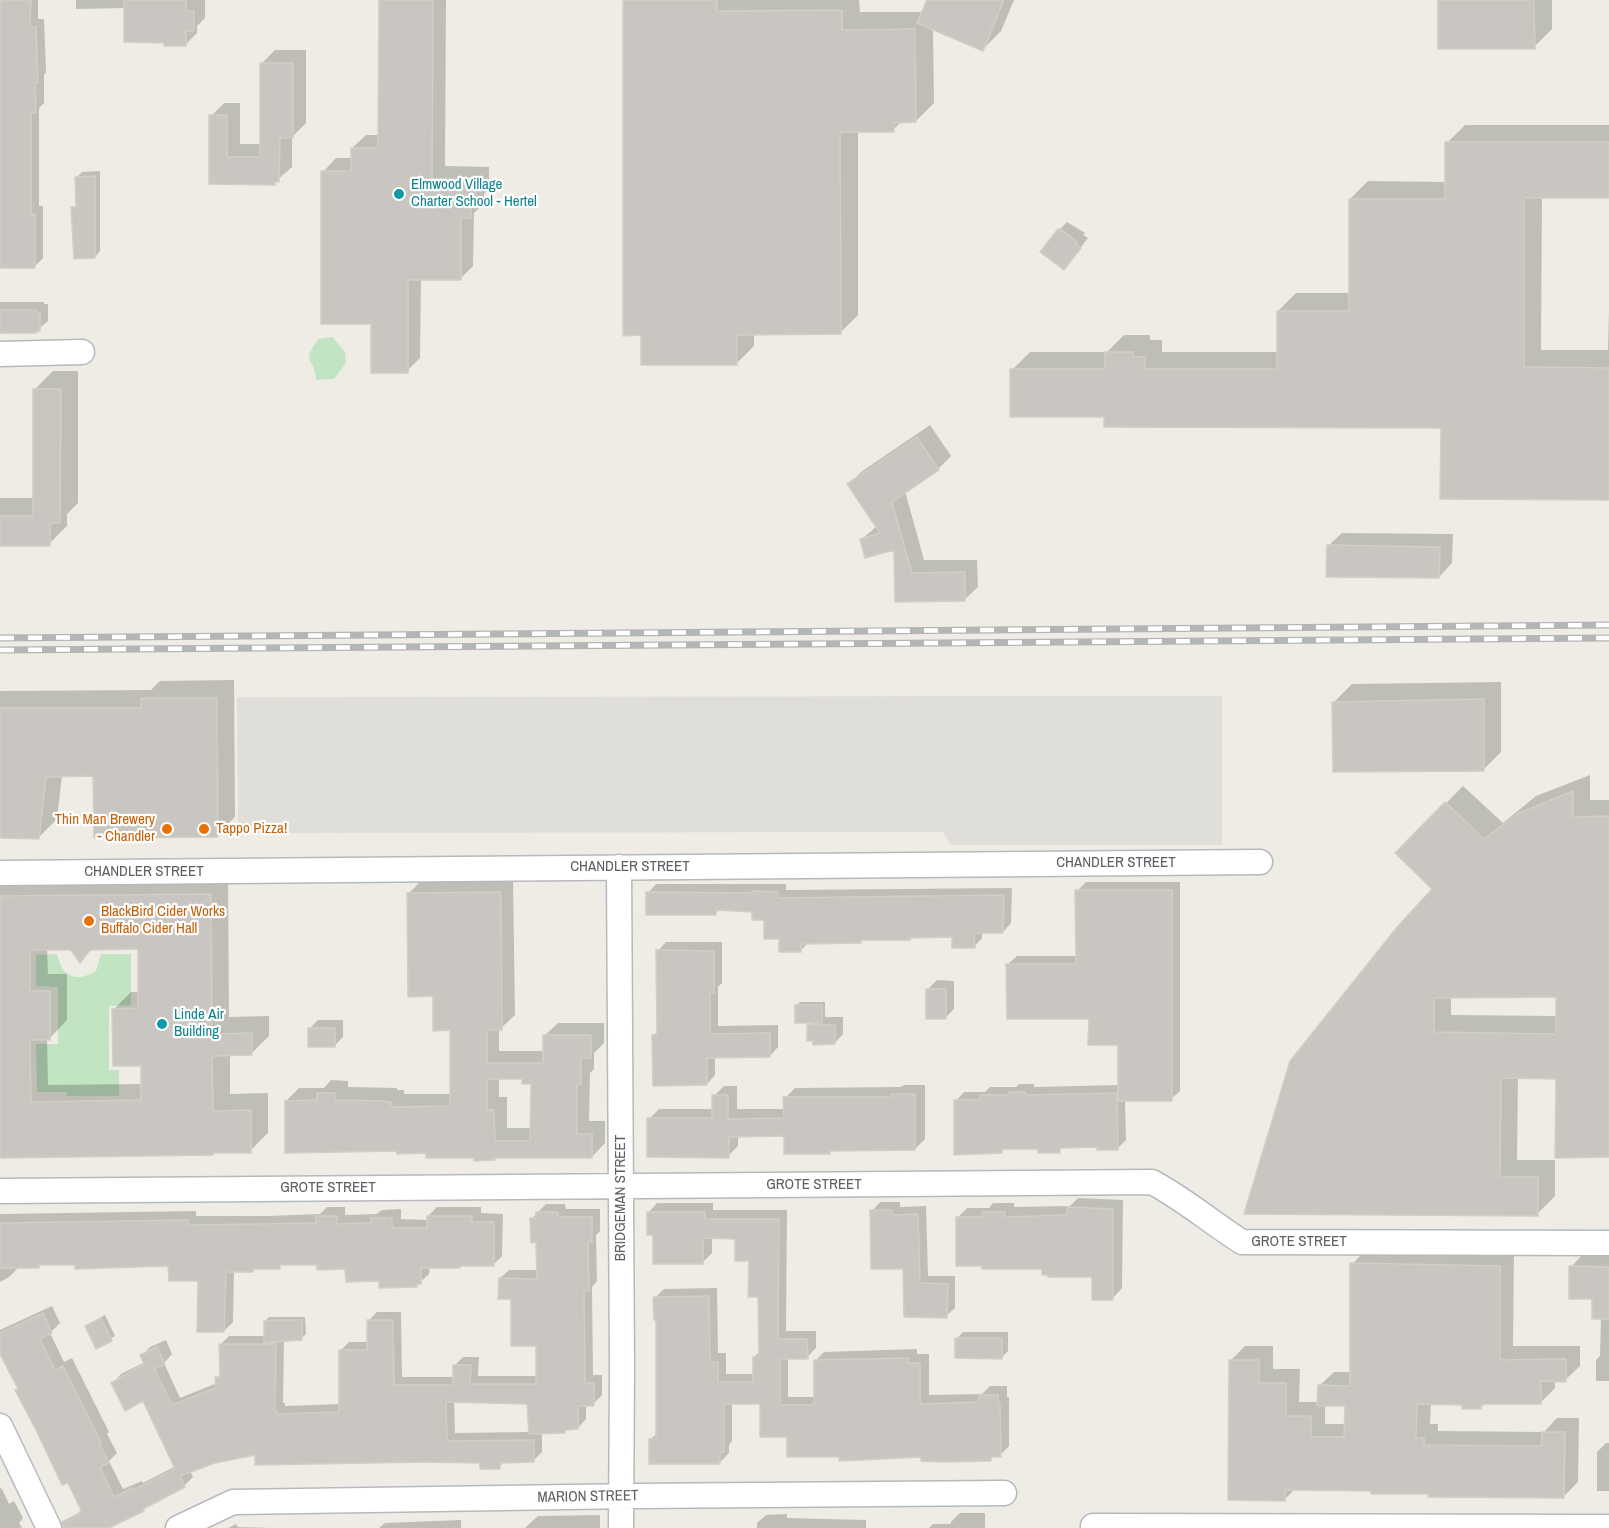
<!DOCTYPE html>
<html>
<head>
<meta charset="utf-8">
<style>
	body { margin:0 }
	canvas { display:block; background:#eeece4 }
</style>
</head>
<body>
<canvas width="1609" height="1528"></canvas>
<script>
const c = document.querySelector('canvas').getContext('2d');
c.lineJoin = 'round';
function paint(path, color) { c.fillStyle = color; c.fill(path, 'evenodd'); }
function stroke(path, color, width, dash) { c.strokeStyle = color; c.lineWidth = width; c.lineCap = dash ? 'butt' : 'round'; c.setLineDash(dash || []); c.stroke(path); }
function drawText(font, color, halo, rows, align = 'center') {
  c.font = font + ' "Archivo Narrow",sans-serif'; c.lineWidth = 4.5; c.setLineDash([]); c.textBaseline = 'middle'; c.strokeStyle = halo; c.fillStyle = color; for (const [text, x, y, turn = 0] of rows) {
    c.save(); c.translate(x, y); c.rotate((+turn || 0) * Math.PI / 180); c.textAlign = isNaN(turn) ? turn : align; if (halo) c.strokeText(text, 0, 0); c.fillText(text, 0, 0); c.restore();
  }
}
paint(new Path2D(`
	M1222,696V845H951L943,832L238,833L237,697Z`), '#dfded8');
paint(new Path2D(`
	M332,337L345,352L346,363L334,379L316,380C315,356 300,365 318,339Z
	M57,954C62,977 76,983 96,971L101,954H131V1005L109,1006V1070H119V1096H67V1092H37L36,1044H58V987L36,986V955Z`), '#c2e4c3');
paint(new Path2D(`
	M0,0H38V19H44L46,72L44,75V103L39,108V206H43V258L34,267L0,266Z
	M76,0H205V18L197,26V33L186,44L125,8L76,9Z
	M380,0H446L445,166L489,167V189L484,194V203L474,213L473,266L460,279H421L420,358L407,371L373,322L323,172L336,158H352V148L366,135H380Z
	M624,0H859L860,12H924L929,0H1014L1001,31L983,49L933,28L934,103L916,121H902L893,130H858V315L840,333H754V346L736,364L642,334Z
	M1439,0H1552V29L1534,47Z
	M275,50H306V123L292,137V167L274,183H210L211,116L224,103H240V144H261L262,63Z
	M1465,125H1609V197H1542L1541,350H1608L1609,309V498L1442,426L1106,415L1012,370L1030,352H1107L1124,335H1150V340H1162V352H1278V311L1296,293H1350V199L1368,181L1447,182V143Z
	M100,171V251L95,257L73,208L77,203V177L82,172Z
	M1067,222L1085,233L1083,235L1088,238L1072,259L1059,230Z
	M0,302H44V304H48V321L35,332L0,331Z
	M53,371H78V503L67,514V526L49,544H0V498H34L35,389Z
	M930,425L951,456L938,469L905,491L924,560H977L978,587L965,599L897,600L896,548L862,539L877,526L849,484L861,472Z
	M1342,533L1453,534L1452,563L1439,577L1328,546Z
	M234,680L235,817L217,835L95,775H62L57,819L39,837H0V691L151,690L160,681Z
	M1501,682V752L1483,770L1334,702L1352,684Z
	M1590,775V800H1609V1156L1557,1077H1518L1517,1160H1555V1196L1537,1214L1246,1212L1434,889L1397,853L1463,786L1503,823L1536,796ZM1558,996L1557,1016L1451,1015V997Z
	M228,877L229,1017L269,1016V1036L251,1054H230V1094L268,1093V1133L250,1151L215,1152L213,1154L0,1156V879ZM72,948L81,960L93,948H139L140,992H131L114,1009L142,1064V1084L48,1085L47,1038H50L67,1020V974H48L47,949Z
	M513,879L515,1015L501,1028H499V1051H545L544,1036L558,1023H604V1043L594,1053V1069L590,1073L589,1121H605V1143L592,1157H496L494,1159L399,1150L286,1101L299,1088H324L331,1080L348,1081V1087L397,1088V1090H404V1094H451V1029L434,995L409,893L422,880ZM499,1077H523L532,1082L531,1128H507V1097H499Z
	M1086,882H1180V1091L1171,1099H1125L1126,1140L1117,1149L1098,1146H1064L1059,1151L1039,1148H1005L1002,1151L956,1101L964,1092H985L990,1087H1016L1019,1084H1034V1087L1119,1085V1044L1090,1018L1008,964L1017,956H1077V891Z
	M656,884H786V890L1012,888L1011,923L1003,932H982V938L974,947L953,936L863,938L860,941L808,943L801,950L780,938L766,919L753,910L720,909L716,913L648,893Z
	M666,942H722V983L718,987V1026L778,1025V1047L770,1056H715V1075L707,1084L654,1035L658,1031V951Z
	M937,980L954,981V1009L945,1018L928,989Z
	M800,1002H825V1017H843V1034L835,1043L809,1026L813,1022L796,1006Z
	M318,1020H343V1037L334,1046L309,1029Z
	M904,1085H925V1139L915,1149H833L829,1153L786,1134L738,1135V1146L728,1156L649,1119L659,1109H714V1096L724,1086H737V1109H785V1098L795,1088L901,1087Z
	M1078,1198L1123,1200L1122,1288L1113,1298L1094,1276L1043,1267L957,1218L967,1208H989L993,1203H1014V1207L1070,1206Z
	M880,1202H900V1207L926,1206L928,1276H955V1308L946,1316L905,1267L872,1211Z
	M657,1203H713V1210H787L786,1331H816V1348L807,1357H788V1397H815V1361L824,1352L917,1349V1354H929V1395L982,1394L990,1386H1007V1397H1009V1446L1000,1455H994L990,1459L923,1456L840,1455L789,1436L761,1402H732V1441L729,1445V1453L720,1462L650,1440L658,1432L657,1319L655,1298L664,1289L717,1288L718,1353H726V1374H755L754,1357L760,1351L759,1295L750,1259L736,1237H712V1253L703,1262L654,1234L649,1212Z
	M546,1204H565L566,1209H600V1231L596,1235L597,1281L592,1287L593,1375H602V1395L593,1404H586V1419L578,1428H567L564,1431L542,1432V1452L533,1461H505L499,1467L482,1462L257,1453L214,1462L190,1471L193,1477L184,1486L149,1504L143,1510L105,1528H78L73,1518L82,1509L0,1350V1330L2,1329L52,1306L60,1323L50,1333L64,1362L72,1358L109,1432L107,1434L117,1453L109,1461L123,1489L142,1481L143,1483L176,1466L144,1399L113,1383L121,1374L145,1362L142,1356L150,1347L166,1340L172,1354L164,1363L180,1398L217,1383L216,1378L221,1373V1344L229,1336H265V1321L269,1317H305L306,1334L302,1338L284,1340L283,1403H285V1406L340,1404V1351L349,1342H368V1321L377,1312H401L402,1377H455V1365L463,1357H479L478,1376H538L537,1345L500,1278L509,1270H538V1241L532,1218ZM454,1401L529,1402L531,1432L455,1433Z
	M327,1207H345V1215L377,1214L382,1210L401,1209V1219L428,1220V1216L437,1207H481V1213L503,1214L502,1256L493,1265L462,1264L460,1267H430L429,1274L417,1285L381,1279L347,1268L318,1263H283L279,1267H256L252,1271H234L233,1322L224,1331L200,1279L170,1264H41L38,1267L18,1268L9,1277L0,1282V1214L196,1211V1216H269L320,1214Z
	M1366,1250L1514,1252L1513,1346H1580V1366L1565,1380H1555V1388L1540,1403H1486L1481,1407L1463,1403H1431L1430,1424H1438V1431L1544,1432L1557,1418H1579L1578,1482L1564,1496L1373,1489H1295L1284,1500L1231,1360L1245,1346H1273V1369H1300L1299,1402H1319V1386L1334,1372H1351L1352,1264ZM1325,1405H1346V1424H1325Z
	M1585,1252L1609,1253V1381H1596V1360L1600,1356L1601,1318L1594,1297L1571,1267Z
	M105,1315L115,1336L97,1347L86,1326Z
	M963,1332H1008V1351L1001,1358L956,1339Z
	M1606,1443H1609V1491H1597V1452Z
	M0,1488L2,1489L9,1504L14,1501L23,1518L19,1523L22,1528H0Z
	M960,1513H985V1528H929L933,1524H951V1522Z
	M787,1514V1518L866,1520V1528H757V1523L766,1515Z
	M600,1515V1528H525L538,1516Z
	M461,1520V1528H379L385,1523Z
	M236,1524L238,1527L272,1528H228Z`), '#0003');
const building = new Path2D(`
	M0,0H31L30,27H36L38,83H35L36,113H31V214H35V268H0Z
	M124,0H186V11H194V31H186V46H164V43L124,42Z
	M379,0H433L432,179H476V203H471V218H461V280H408V373H371V324H321V171H351V148H378Z
	M623,0H717V11L842,10V30L915,29L916,122L894,123V132H840L841,334L737,335V365H641V335L623,336Z
	M927,0H1004L983,51L917,23Z
	M1438,0H1534L1535,49H1438Z
	M260,63H293V138H280L279,182H275V185L209,184V115H227V157H260Z
	M1445,142H1609V198H1524V367L1609,368V500L1440,499L1441,428L1104,427V417H1010V369H1105V352H1133V357H1145V369H1277V311H1349V199H1445Z
	M95,176V258L74,259L71,207H76L75,177Z
	M1058,229L1061,232L1062,230L1077,242L1076,244L1081,248L1064,270L1040,252Z
	M0,310H36V312L40,313V331H36V333H0Z
	M33,389H61L60,523H50V546H0V516H33Z
	M917,437L939,470L892,502L912,573L965,572V601L895,602L894,550L865,558L860,539L880,533L847,484Z
	M1327,545L1440,547L1439,578L1326,577Z
	M141,698H217L218,837L94,838L93,776L46,777L39,839L0,838V708H141Z
	M1484,699V771L1333,772L1332,702Z
	M1573,791V817L1609,816V1157L1555,1158L1556,1079L1501,1078L1500,1177H1538V1216L1244,1214L1290,1061L1398,926L1432,889L1395,853L1445,802L1484,839L1517,814ZM1556,997V1034L1434,1032V998Z
	M1075,890H1172V1101H1118V1045H1088L1089,1019H1007L1006,964H1076Z
	M752,891L778,892V898L1004,895L1003,933H974L975,948H952V937L910,938V940H861V943L801,944V952H779V939H764V920H752V912L716,910V915H646V892L752,893Z
	M501,892L502,1030H487V1063H543V1035H591V1058H581V1084H577V1134H592V1158H495V1160L474,1161V1158H426V1153L397,1154V1151L285,1153V1101L317,1100V1093H335V1100L385,1101V1102H391V1107L450,1106V1030L433,1031V996L408,997L407,893ZM487,1079H522V1084H531L530,1141H495L494,1110H487Z
	M211,894L212,1034L252,1033V1055L212,1056L213,1111L251,1110V1153H213V1155L0,1158V896ZM138,949V1008L112,1009L113,1066H141V1100L31,1102L30,1040H50V991H30V950H71L80,963L90,950Z
	M656,950L714,951V993H710V1034L770,1033V1057L707,1058V1085L653,1086L652,1035H657Z
	M926,989H946V1019H926Z
	M795,1005H822V1023H795Z
	M807,1025H835V1044L813,1045V1041H807Z
	M308,1028H335V1047H308Z
	M1009,1092H1026V1095L1117,1093L1118,1150H1097V1147L1060,1148V1153H1038V1149H1002V1153L954,1155V1100H980V1095H1009Z
	M892,1094H915V1150L830,1151V1154H784V1136L729,1137V1158L647,1157V1118H712V1095H728V1119L784,1118L783,1097H892Z
	M1067,1207L1113,1209V1300H1092V1277H1048V1275H1042V1269H982V1266H956V1217H982V1212H1005V1217L1067,1215Z
	M870,1210H892V1215L918,1214L920,1283L948,1284L947,1318L904,1317L903,1269H871Z
	M536,1212H556L558,1213V1217H592V1242H588L589,1291H584L585,1383H594V1406H578V1429L565,1430V1433L529,1434L527,1404L446,1402L447,1441L534,1440V1462L500,1463V1469H480V1463L425,1462L255,1465V1455L215,1463L180,1476L185,1487L143,1509L144,1511L109,1528H63L62,1522L82,1512L68,1483L62,1485L38,1434L15,1390L18,1389L0,1354V1333L43,1313L52,1333L40,1339L55,1370L63,1366L101,1442L99,1443L109,1463L100,1467L114,1497L133,1488L134,1490L175,1469L143,1401L125,1411L111,1383L144,1364L140,1355L157,1347L165,1364L154,1369L172,1405L216,1388L215,1377H220L219,1344H276L275,1411H277V1414L339,1412V1350H367V1320H393L394,1385H453V1365H471L470,1384H536V1346H511V1299H498L499,1278L537,1279L536,1242L531,1243L530,1218H536Z
	M647,1212H705V1219H779L778,1339H807L808,1359H780V1405H814V1360L908,1358V1363H920V1404L979,1402V1395H998L999,1406H1000L1001,1457H991V1461L942,1462L921,1461V1457L839,1461V1457H787V1437H760V1404H724V1452H720V1464H649V1439H656V1320H654L653,1297L709,1296L710,1362H718V1382H753V1357H759L758,1297H748L749,1261H735V1239L703,1238V1264H653V1235H647Z
	M316,1216H337V1224L371,1223V1218H392V1228H427V1216H472V1222H494V1266H460V1268H421V1284H417V1287L379,1288V1281L346,1282L345,1269L317,1270V1265H280V1269H253V1272H226L224,1332H197L198,1281H169L168,1266L75,1269V1265H39V1268H0V1223L188,1220V1225L259,1224L316,1223Z
	M1350,1263L1500,1266V1360L1566,1359V1382L1541,1381V1404H1481V1409H1462V1405L1417,1404L1416,1438H1424V1445L1541,1446L1542,1432H1565L1564,1498L1428,1497V1494H1371L1372,1491L1285,1490V1501L1228,1500L1229,1360H1259V1383H1286V1416H1311V1437H1344L1345,1406H1317L1318,1385L1350,1386Z
	M1569,1266L1609,1267V1319H1592V1299H1569Z
	M101,1318L112,1341L96,1349L85,1326Z
	M279,1320H302V1340L264,1343V1321Z
	M955,1338H1002V1359L955,1358Z`);
paint(building, '#c9c6c1');
stroke(building, '#d2cec3', 1.5);
const minor = new Path2D(`
	M0,354L82,352
	M619,867L622,1368L621,1528
	M0,873L1260,862
	M0,1191L1152,1182C1184,1199 1212,1223 1242,1242L1609,1243
	M0,1426L49,1528
	M1093,1526L1609,1527
	M178,1528L233,1502L636,1496L1004,1493`);
stroke(minor, '#b6b9bd', 27);
stroke(minor, '#fff', 24);
const rail = new Path2D(`
	M0,638L1609,625
	M0,650L1609,638`);
stroke(rail, '#b4b5b5', 7);
stroke(rail, '#fff', 4.5, [14]);
for (const [x, y, r, color] of [
	[399,194,6,"#0f9aa8"],
	[167,829,6,"#e8710a"],
	[204,829,6,"#e8710a"],
	[89,921,6,"#e8710a"],
	[162,1024,6,"#0f9aa8"]
]) { const dot = new Path2D(); dot.arc(x, y, r, 0, 2 * Math.PI); c.fillStyle = color; c.fill(dot); stroke(dot, '#fff', 2); }
drawText('15px', '#0d838f', '#fff', [
	["Elmwood Village",411,185],
	["Charter School - Hertel",411,202],
	["Linde Air",174,1015],
	["Building",174,1032]
], 'left');
drawText('15px', '#c56008', '#fff', [
	["Thin Man Brewery",155,820,"right"],
	["- Chandler",155,837,"right"],
	["Tappo Pizza!",216,829],
	["BlackBird Cider Works",101,912],
	["Buffalo Cider Hall",101,929]
], 'left');
drawText('15px', '#5c5f64', '#fff', [
	["CHANDLER STREET",1116,863],
	["CHANDLER STREET",630,867],
	["CHANDLER STREET",144,872],
	["GROTE STREET",814,1185],
	["GROTE STREET",328,1188],
	["BRIDGEMAN STREET",621,1198,-90],
	["GROTE STREET",1299,1242],
	["MARION STREET",588,1497,-1]
]);
</script>
</body>
</html>
